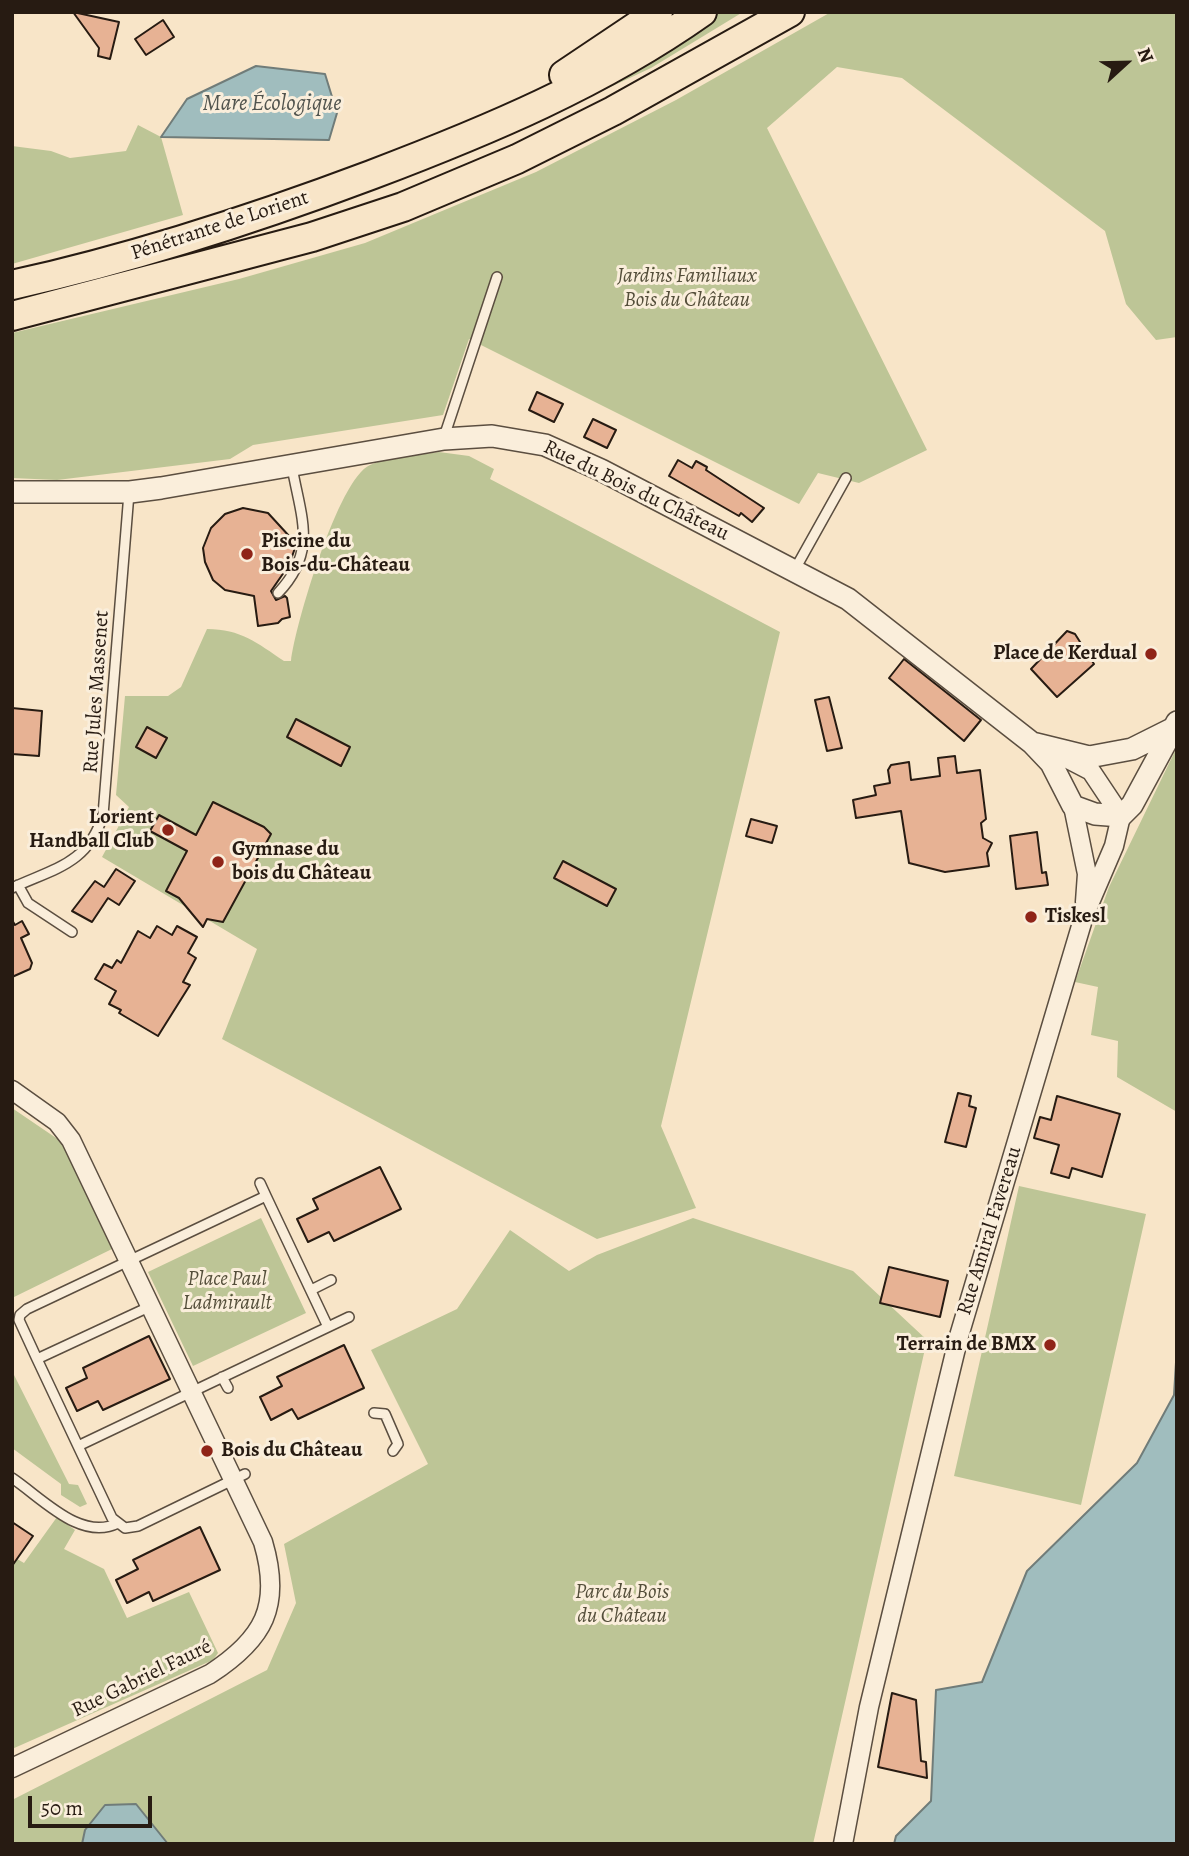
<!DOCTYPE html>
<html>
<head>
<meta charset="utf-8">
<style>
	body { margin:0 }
	#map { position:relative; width:1189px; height:1856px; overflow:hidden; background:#f8e5c8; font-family:Alegreya,serif }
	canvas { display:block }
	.frame { position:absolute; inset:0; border:14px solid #271b12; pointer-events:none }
	.north { position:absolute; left:1091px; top:28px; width:70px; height:70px; -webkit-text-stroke:5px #faeedb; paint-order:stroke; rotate:68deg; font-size:19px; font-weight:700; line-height:28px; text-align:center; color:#271b12 }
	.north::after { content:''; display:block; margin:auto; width:24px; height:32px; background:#271b12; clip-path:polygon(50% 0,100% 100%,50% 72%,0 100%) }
	.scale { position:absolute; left:28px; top:1796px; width:124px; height:32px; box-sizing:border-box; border:4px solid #271b12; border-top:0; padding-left:9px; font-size:21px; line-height:24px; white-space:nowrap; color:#271b12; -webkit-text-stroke:5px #faeedb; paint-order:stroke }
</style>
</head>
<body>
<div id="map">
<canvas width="1189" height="1856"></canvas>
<div class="frame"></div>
<div class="north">N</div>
<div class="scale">50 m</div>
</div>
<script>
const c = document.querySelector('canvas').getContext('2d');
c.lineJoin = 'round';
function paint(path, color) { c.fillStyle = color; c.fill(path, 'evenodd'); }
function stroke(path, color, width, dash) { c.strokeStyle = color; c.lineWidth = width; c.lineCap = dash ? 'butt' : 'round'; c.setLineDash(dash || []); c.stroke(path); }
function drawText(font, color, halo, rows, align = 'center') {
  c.font = font + ' Alegreya,serif'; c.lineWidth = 6; c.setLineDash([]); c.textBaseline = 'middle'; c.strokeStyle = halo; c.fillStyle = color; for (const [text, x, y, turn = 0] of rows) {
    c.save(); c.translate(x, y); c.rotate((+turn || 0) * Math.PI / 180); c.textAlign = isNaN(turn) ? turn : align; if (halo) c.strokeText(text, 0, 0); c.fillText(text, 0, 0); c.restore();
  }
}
paint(new Path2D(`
	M719,12H743L651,68L572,105L652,59Z
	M831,12H1177V337L1156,340L1126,304L1105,231L902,78L837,67L767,128L927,450L859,483L818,473L799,504L469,339L443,415L253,445L230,459L57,480L12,478V333L239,279L365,243L536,172L676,100Z
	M138,125L161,137L183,215L12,264V146L51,151L70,158L126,151Z
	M439,452L469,456L494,469L490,479L780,632L661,1126L696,1208L597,1239L222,1039L257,949L102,857L129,807L116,795L125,696H168L181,687L207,629C241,629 257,643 284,661H291C295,626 338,479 370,465C390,456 417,456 439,452Z
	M1177,747V1112L1117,1077L1118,1041L1091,1035L1098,987L1075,982L1109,887Z
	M12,1108L62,1142L112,1249L12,1298Z
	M1019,1186L1146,1214L1081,1505L954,1476Z
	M261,1218L306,1313L193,1366L148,1272Z
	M693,1218L853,1271L927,1340L813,1844H12V1800L267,1670L296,1603L284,1544L428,1464L371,1350L457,1309L510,1230L569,1271L597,1255Z
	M12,1371L69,1484L78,1485L87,1504L80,1507L61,1495V1484L12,1448Z
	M57,1517L75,1530L64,1549L104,1569L127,1618L189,1592L218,1653L213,1660L12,1749V1556L24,1563Z`), '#bdc596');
const water = new Path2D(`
	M256,66L325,74L337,113L329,140L161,137L187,99Z
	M1177,1346V1844H894L896,1836L931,1801L936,1690L982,1682L1027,1571L1137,1463L1174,1395Z
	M136,1804L168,1844H82L85,1830L105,1805Z`);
paint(water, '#a0bdbe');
stroke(water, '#707c79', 2);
const building = new Path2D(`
	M73,12L119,22L110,59L98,56L99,48Z
	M163,20L174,37L146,55L135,39Z
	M537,392L563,404L554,422L529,410Z
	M593,419L616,430L607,448L584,437Z
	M678,460L692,468L696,461L707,467L706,470L764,508L752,522L741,513L739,516L669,476Z
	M243,508L268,513L290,537L293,536L295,548L289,565L271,591L276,600L285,596L287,598L290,617L282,619L278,623L258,626L254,596L225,590L213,580L205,562L203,548L211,528L225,514Z
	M1067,631L1075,634L1094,664L1057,697L1031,669Z
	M904,659L981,720L964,741L889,678Z
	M829,697L842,748L827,751L815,700Z
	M12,708L42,711L39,756L12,754Z
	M296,719L350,747L341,766L287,737Z
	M147,727L167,738L156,758L136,747Z
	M955,756L957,773L980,770L986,819L981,823L983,838L992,843L987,853L989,866L945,872L909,863L901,811L856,818L853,800L876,795L874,786L890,783L888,770L891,765L909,762L911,780L940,776L938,758Z
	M213,802L264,827L271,834L223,922L207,919L203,927L179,898L166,891L187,851L150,831L159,815L196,835Z
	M751,819L777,826L772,843L746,836Z
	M1037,832L1042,873L1046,872L1048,885L1016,889L1010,836Z
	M563,861L616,889L607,906L554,878Z
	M116,869L135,881L119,905L108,898L92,922L72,911L95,881L104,887Z
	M12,920L15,925L22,921L29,934L21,938L32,963L30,969L12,977Z
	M157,926L172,935L177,926L197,937L188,953L196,958L183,982L190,985L158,1036L119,1013L121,1010L109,1004L116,991L95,979L104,964L112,968L117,960L121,963L138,931L150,938Z
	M958,1093L971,1096L969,1106L976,1108L966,1147L945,1142Z
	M1057,1096L1120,1114L1102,1177L1072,1168L1069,1178L1051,1173L1059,1145L1034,1138L1040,1117L1051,1120Z
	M380,1167L401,1209L334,1241L329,1232L308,1242L297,1219L318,1209L313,1199Z
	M889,1267L948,1281L940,1317L880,1303Z
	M149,1336L170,1379L103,1410L98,1401L77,1411L66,1388L87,1378L83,1368Z
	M344,1345L364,1388L298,1419L292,1409L271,1420L260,1397L282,1386L277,1377Z
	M12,1522L33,1536L12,1566Z
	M200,1527L220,1570L153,1601L149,1592L127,1603L116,1580L138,1569L133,1560Z
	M892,1693L916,1700L921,1761L926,1762L927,1778L878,1767Z`);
paint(building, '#e7b294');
stroke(building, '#271b12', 2);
const service = new Path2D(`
	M444,437L497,277
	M794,571L846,478
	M278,593C318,551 301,518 292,467
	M18,885L28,903L72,932
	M12,888C55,868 88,864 103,815L129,493
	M260,1183L266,1196
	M311,1290L331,1280
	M151,1306L37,1359L19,1320L20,1315L27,1309L266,1196L328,1327L78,1446L112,1518L125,1528L138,1526L245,1474
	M328,1327L349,1317
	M37,1359L78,1446
	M222,1377L228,1388
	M374,1413L385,1414L398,1444L393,1451
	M12,1478C42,1498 81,1542 118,1523`);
const minor = new Path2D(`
	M1073,806L1087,874L1085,902
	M12,1090L57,1122L71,1140L263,1542C282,1606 264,1639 210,1674L12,1768
	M843,1844L869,1707L959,1336L1084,916L1114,846L1121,816L1091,771L1064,757`);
const tertiary = new Path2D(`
	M12,492H130L161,488L444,439L492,436L545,445L601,470L848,599L1032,743L1051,763L1073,806L1095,814L1121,816L1132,805L1177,722
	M1032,743L1089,757L1132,749L1172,729`);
const trunk = new Path2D(`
	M564,75L658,12
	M12,285C135,258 254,219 371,175C487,131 600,84 702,12
	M12,316L312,237L403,207L517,159L613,111L790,12`);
stroke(service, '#5b4e40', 12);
stroke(minor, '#5b4e40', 21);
stroke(tertiary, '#5b4e40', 24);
stroke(trunk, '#271b12', 32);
stroke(service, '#faeedb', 9);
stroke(minor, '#faeedb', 18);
stroke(tertiary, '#faeedb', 21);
stroke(trunk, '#f8e5c8', 28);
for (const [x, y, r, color] of [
	[247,554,7,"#8f2418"],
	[1151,654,7,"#8f2418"],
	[168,830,7,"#8f2418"],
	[218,862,7,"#8f2418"],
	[1031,917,7,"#8f2418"],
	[1050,1345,7,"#8f2418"],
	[207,1451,7,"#8f2418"]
]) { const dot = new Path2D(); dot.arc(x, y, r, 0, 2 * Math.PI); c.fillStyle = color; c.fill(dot); stroke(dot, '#faeedb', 2.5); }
drawText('21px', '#271b12', '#faeedb', [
	["Pénétrante de Lorient",220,226,-18],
	["Rue du Bois du Château",636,491,26],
	["Rue Jules Massenet",97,692,-86],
	["Rue Amiral Favereau",990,1231,-73],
	["Rue Gabriel Fauré",142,1679,-26]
]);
drawText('italic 21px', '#544e3a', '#faeedb', [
	["Jardins Familiaux",687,277],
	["Bois du Château",687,301],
	["Place Paul",227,1280],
	["Ladmirault",227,1304],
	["Parc du Bois",622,1593],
	["du Château",622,1617]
]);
drawText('bold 21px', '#271b12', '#faeedb', [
	["Piscine du",261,542],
	["Bois-du-Château",261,566],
	["Place de Kerdual",1137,654,"right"],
	["Lorient",154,818,"right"],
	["Handball Club",154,842,"right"],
	["Gymnase du",232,850],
	["bois du Château",232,874],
	["Tiskesl",1045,917],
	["Terrain de BMX",1036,1345,"right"],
	["Bois du Château",221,1451]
], 'left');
drawText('italic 23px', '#51544e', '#faeedb', [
	["Mare Écologique",272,104]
]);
</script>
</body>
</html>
